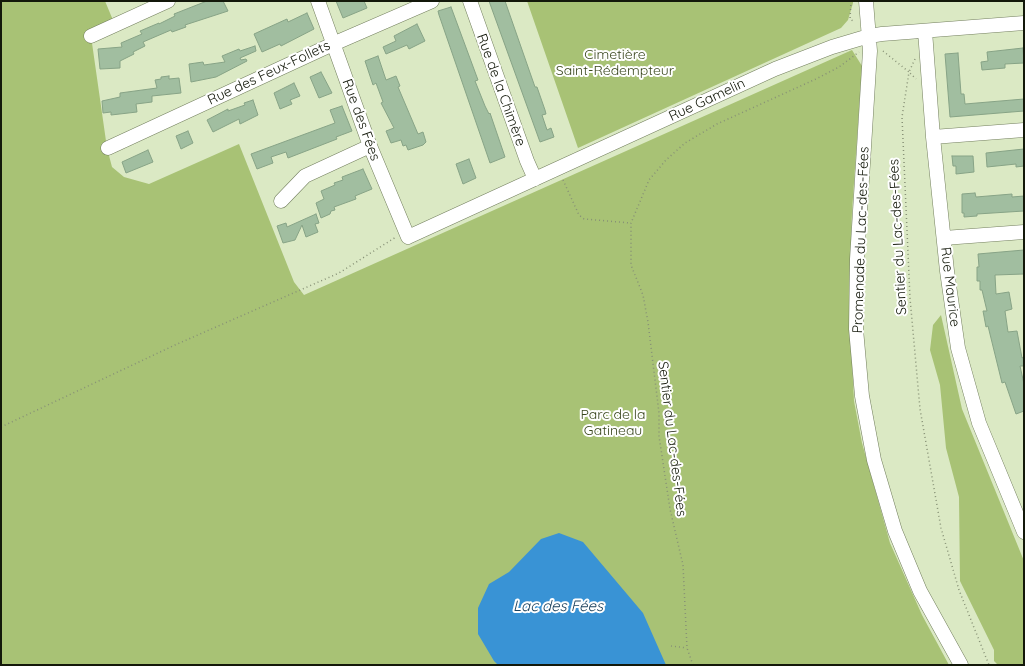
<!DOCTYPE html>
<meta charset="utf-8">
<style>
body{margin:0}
#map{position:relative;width:1025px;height:666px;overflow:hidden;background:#dbe9c4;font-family:Quicksand,sans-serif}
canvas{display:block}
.frame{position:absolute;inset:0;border:2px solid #13180a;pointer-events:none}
</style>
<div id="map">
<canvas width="1025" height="666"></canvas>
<div class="frame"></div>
</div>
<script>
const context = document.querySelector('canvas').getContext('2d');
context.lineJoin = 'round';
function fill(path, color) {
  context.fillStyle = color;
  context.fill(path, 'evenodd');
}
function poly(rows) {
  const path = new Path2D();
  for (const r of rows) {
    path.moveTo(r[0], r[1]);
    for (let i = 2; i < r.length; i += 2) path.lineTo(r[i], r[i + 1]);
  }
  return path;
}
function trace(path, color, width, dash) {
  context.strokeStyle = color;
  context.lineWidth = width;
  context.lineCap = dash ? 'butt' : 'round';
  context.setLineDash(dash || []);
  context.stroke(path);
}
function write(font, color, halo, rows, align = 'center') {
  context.font = font + ' Quicksand,sans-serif';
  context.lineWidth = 4;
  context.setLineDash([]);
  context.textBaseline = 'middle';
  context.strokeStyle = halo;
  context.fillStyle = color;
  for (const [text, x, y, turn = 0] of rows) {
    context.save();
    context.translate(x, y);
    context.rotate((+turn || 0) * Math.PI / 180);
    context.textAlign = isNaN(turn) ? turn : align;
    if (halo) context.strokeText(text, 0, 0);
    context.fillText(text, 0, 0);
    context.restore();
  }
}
fill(poly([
 [1,1,105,1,115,25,91,36,107,148,112,167,124,177,149,184,239,144,294,282,304,295,852,50,862,66,852,212,849,301,854,401,862,443,890,543,922,615,949,665,1,665],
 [527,1,853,1,853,3,848,20,841,28,578,148],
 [941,315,962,409,1024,561,1024,665,998,665,994,661,994,650,960,581,959,497,946,448,940,385,930,350,933,325]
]), '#a8c275');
fill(poly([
 [559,533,583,542,643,613,666,665,498,665,494,661,478,634,478,608,489,584,509,572,541,539]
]), '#3993d5');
const building = poly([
 [207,1,223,1,228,11,185,25,186,27,172,32,171,30,143,42,145,46,133,52,134,54,120,61,120,68,100,69,98,49,122,47,121,43,142,34,140,31,159,23,159,24,175,16,174,14,207,1],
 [336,1,364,1,367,8,343,18,336,1],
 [489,1,505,1,535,87,537,87,545,110,546,114,542,115,547,130,551,128,554,137,540,142,489,1],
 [451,7,478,80,475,81,485,106,489,114,490,113,505,157,490,163,439,15,438,11,451,7],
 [307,13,314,29,281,46,280,44,262,52,254,34,287,19,288,22,307,13],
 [417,24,425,41,409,49,407,45,386,54,383,47,396,41,394,36,417,24],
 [255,46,256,51,240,58,241,60,246,59,247,61,216,77,191,82,189,64,203,62,204,65,225,62,222,56,239,49,240,51,255,46],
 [1023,48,1024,63,1005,64,1005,68,982,70,981,62,988,61,987,52,1023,48],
 [958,53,961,94,964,94,965,104,1024,99,1024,111,950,117,945,54,958,53],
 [378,56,386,80,396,76,400,86,398,87,418,134,423,132,426,142,423,145,408,150,406,145,403,146,401,140,391,143,386,131,394,128,381,103,383,102,376,83,373,85,365,61,378,56],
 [321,72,332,93,319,98,310,77,321,72],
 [169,76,169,79,179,78,181,93,152,96,152,102,136,104,137,112,111,115,111,112,103,113,102,101,120,97,120,93,157,88,155,80,161,79,161,77,169,76],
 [294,83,300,96,290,100,292,104,280,109,274,93,294,83],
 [253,100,258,115,240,124,239,119,213,132,207,120,228,109,228,111,245,105,244,103,253,100],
 [342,106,352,131,336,137,337,139,288,158,286,152,271,157,273,163,257,169,251,154,335,123,330,110,342,106],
 [188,131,193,143,181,149,176,136,188,131],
 [1024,149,1024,166,1016,167,1016,164,987,167,986,153,1024,149],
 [148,150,153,162,126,173,122,162,148,150],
 [952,156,973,156,974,172,956,174,956,166,953,166,952,156],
 [469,159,476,178,463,184,456,164,469,159],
 [363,169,372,189,355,196,356,199,334,207,335,210,331,211,330,214,321,218,316,203,324,199,321,191,335,185,334,183,343,180,342,177,363,169],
 [975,193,976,197,1012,194,1012,197,1024,196,1024,211,977,214,977,216,964,217,964,213,962,213,962,194,975,193],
 [316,214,319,223,315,224,318,232,306,237,302,225,295,240,283,243,277,226,286,223,287,227,316,214],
 [1024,250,1024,274,995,275,996,294,1009,292,1012,309,1005,311,1008,332,1017,331,1022,358,1024,357,1024,366,1020,366,1024,384,1024,411,1016,414,1005,382,1002,383,988,326,986,327,983,311,987,311,982,290,980,290,980,281,977,281,977,267,979,267,978,254,1024,250]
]);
fill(building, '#a1bea0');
trace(building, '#87a386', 1);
const minor = poly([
 [318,1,370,146,408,237,775,69,832,47,869,36,882,34,1024,23],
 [470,1,527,161,535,179],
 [866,1,870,51,857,259,856,329,862,396,874,460,895,531,920,591,961,665],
 [925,31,933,137,947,271,958,348,979,423,1024,532],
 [91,36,168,1],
 [933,137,1024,130],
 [108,148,333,44,432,1],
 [281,201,305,176,370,146],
 [944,238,1024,232]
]);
trace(minor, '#737f5e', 15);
trace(poly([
 [851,1,850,19,853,21],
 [883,51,909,72,902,117,910,298,920,409,941,528,959,590,989,665],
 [915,59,909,72,916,79],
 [563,180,579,215,584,219,631,223],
 [1,427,175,345,339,273,396,237],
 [671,646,687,648],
 [693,665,687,648,683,565,670,509,659,436,659,413,648,322,643,295,631,265,631,223,649,180,666,160,685,143,717,124,816,79,839,67,859,52]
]), '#879176', 1.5, [1, 3]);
trace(minor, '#fff', 14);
write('14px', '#39461d', '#fff', [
 ["Cimetière",615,55],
 ["Saint-Rédempteur",615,71],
 ["Parc de la",613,415],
 ["Gatineau",613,431]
]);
write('14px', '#13180a', '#fff', [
 ["Rue des Feux-Follets",269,73,-25],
 ["Rue de la Chimère",501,90,70],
 ["Rue Gamelin",707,100,-25],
 ["Rue des Fées",361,120,70],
 ["Sentier du Lac-des-Fées",898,237,-93],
 ["Promenade du Lac-des-Fées",861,240,-88],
 ["Rue Maurice",950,287,83],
 ["Sentier du Lac-des-Fées",672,439,83]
]);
write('italic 15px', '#1d425d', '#fff', [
 ["Lac des Fées",558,606]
]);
</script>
